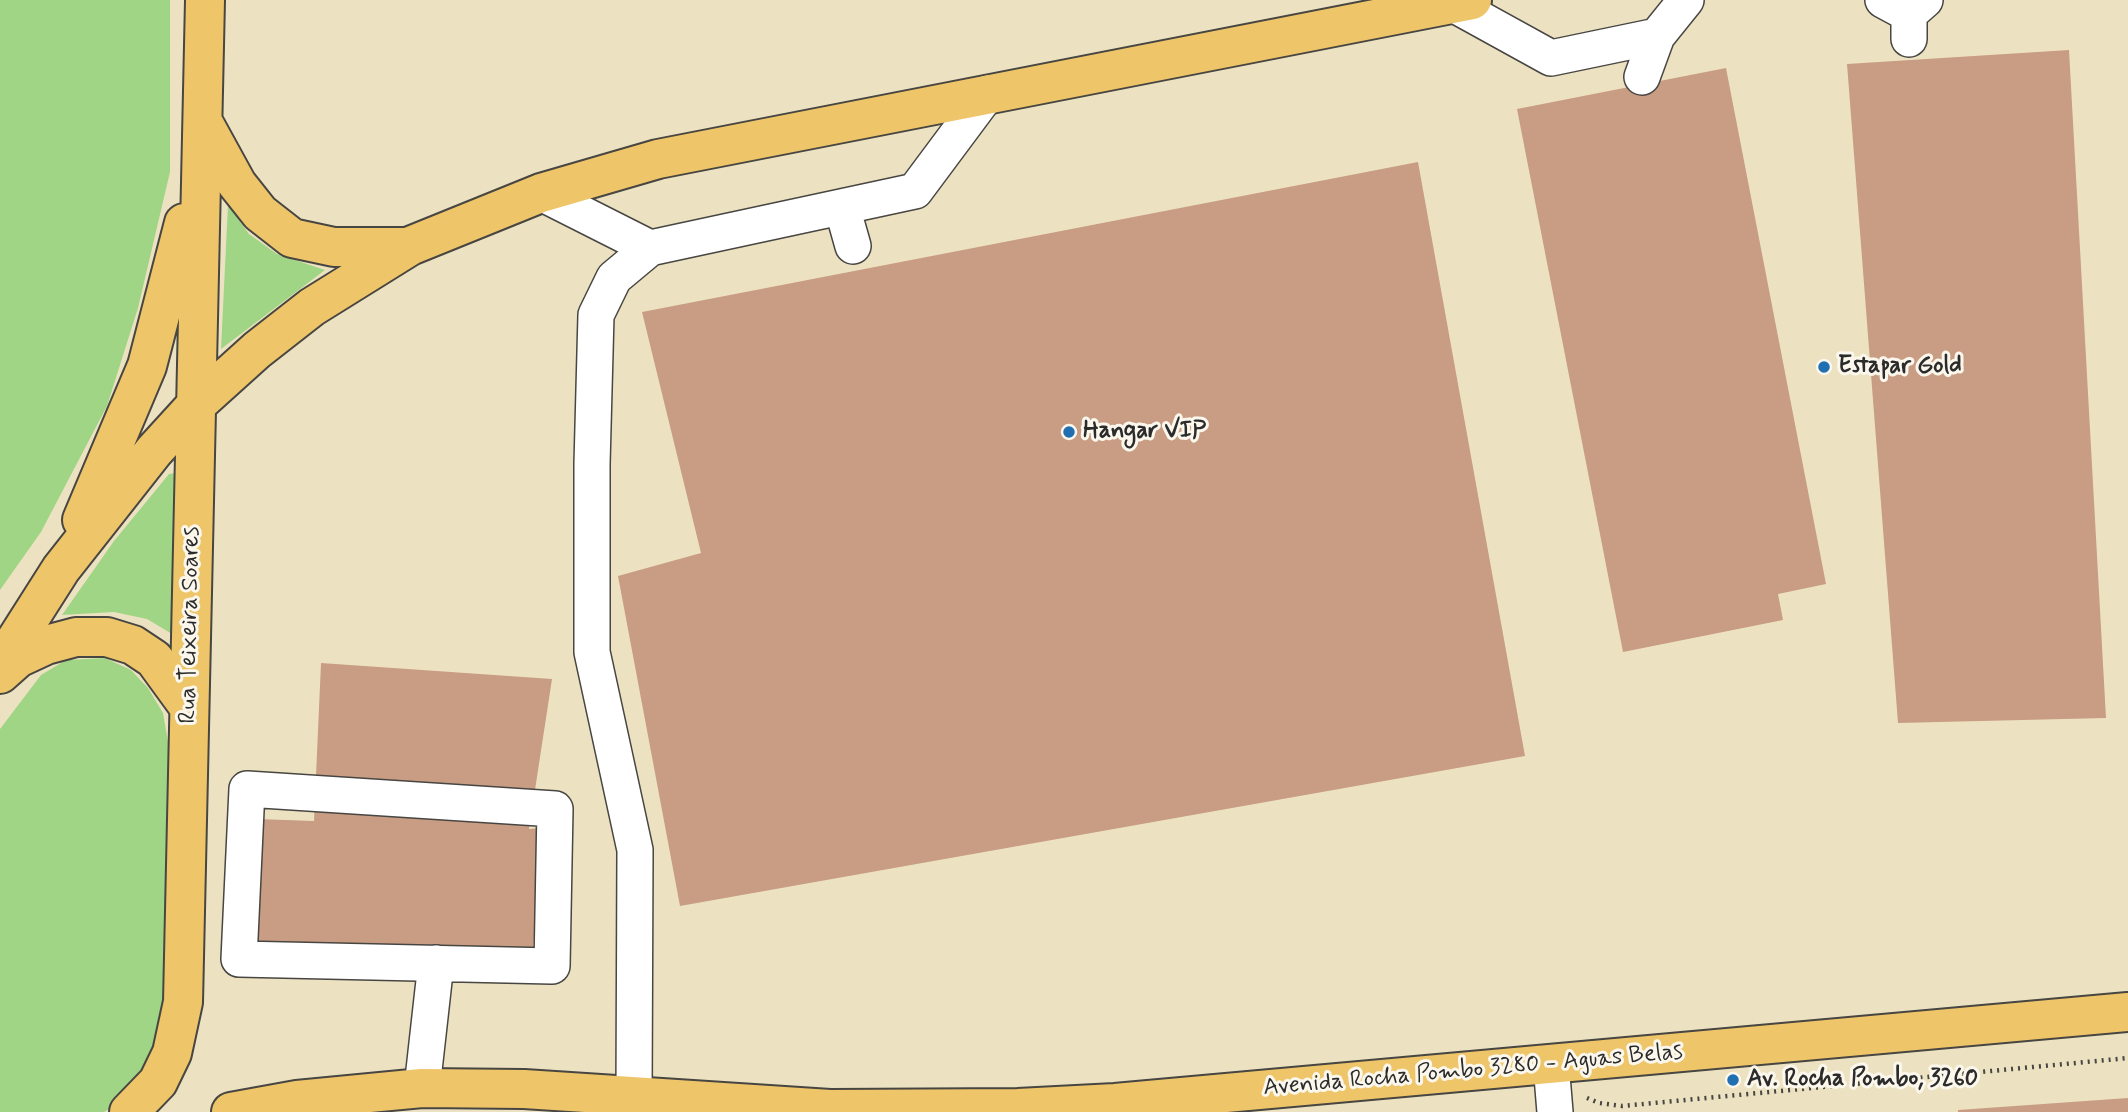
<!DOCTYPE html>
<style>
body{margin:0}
canvas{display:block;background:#ece2c1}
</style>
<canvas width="2128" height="1112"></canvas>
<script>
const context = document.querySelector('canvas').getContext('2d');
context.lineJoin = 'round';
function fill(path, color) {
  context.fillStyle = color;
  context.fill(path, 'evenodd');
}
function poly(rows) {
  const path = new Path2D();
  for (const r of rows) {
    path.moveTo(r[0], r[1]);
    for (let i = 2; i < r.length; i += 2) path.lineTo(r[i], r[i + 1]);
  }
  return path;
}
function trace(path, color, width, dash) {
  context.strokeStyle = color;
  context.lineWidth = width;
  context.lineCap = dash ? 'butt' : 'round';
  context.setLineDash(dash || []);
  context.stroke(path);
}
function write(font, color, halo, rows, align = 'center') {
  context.font = font + ' Mynerve,sans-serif';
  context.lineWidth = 6;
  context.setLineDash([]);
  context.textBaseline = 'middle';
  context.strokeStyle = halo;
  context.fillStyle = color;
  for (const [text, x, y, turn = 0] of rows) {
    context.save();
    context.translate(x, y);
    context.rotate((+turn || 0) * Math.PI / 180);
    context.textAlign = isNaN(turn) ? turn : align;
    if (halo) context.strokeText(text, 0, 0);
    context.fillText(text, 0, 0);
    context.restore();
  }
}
fill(poly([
 [0,0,170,0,170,172,138,308,107,406,41,532,0,590],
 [228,205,249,234,277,254,325,270,221,349],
 [182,472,177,637,147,619,114,612,62,615,114,541,169,474],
 [105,658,131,670,148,688,163,713,168,742,173,1003,131,1097,104,1112,0,1112,0,729,41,675,66,660]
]), '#a0d586');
fill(poly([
 [2069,50,2106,718,1898,723,1847,64],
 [1726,68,1826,584,1778,594,1783,620,1623,652,1517,109],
 [1418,162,1525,756,680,906,618,576,701,553,642,312],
 [321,663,552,679,529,829,541,828,533,950,252,948,257,819,314,821],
 [2128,1098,2128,1112,1958,1112,1958,1110]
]), '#c99d84');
const minor = poly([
 [1883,0,1909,14],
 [1453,4,1551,58,1657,36,1686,0],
 [1909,39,1909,14,1925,0],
 [1642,77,1657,36],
 [541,193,650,248,915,191,988,93],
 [842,207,853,246],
 [247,789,555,809,552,966,239,959,247,789],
 [1551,1064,1555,1112],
 [422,1088,436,963],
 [634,1097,635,850,592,652,592,464,596,315,614,278,650,248]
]);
const major = poly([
 [203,122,237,184,260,213,292,238,334,247,404,247],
 [82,520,147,366,184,223],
 [0,665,61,569,154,451,196,405,257,350,312,307,410,246,541,193,658,159,1472,0],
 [0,674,18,658,46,645,76,637,107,637,133,645,154,659,189,707],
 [129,1112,158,1082,172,1053,183,1002,205,0],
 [231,1112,297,1100,422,1088,524,1089,830,1109,1018,1108,1115,1103,2128,1012]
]);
trace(minor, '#484642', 38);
trace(major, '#484642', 42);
trace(poly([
 [1587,1098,1599,1103,1622,1106,2128,1058]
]), '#484642', 4.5, [2, 5]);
trace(minor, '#fff', 35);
trace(major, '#eec569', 38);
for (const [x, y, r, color] of [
 [1824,367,7,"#1f6fb2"],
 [1069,432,7,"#1f6fb2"],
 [1733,1080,7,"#1f6fb2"]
]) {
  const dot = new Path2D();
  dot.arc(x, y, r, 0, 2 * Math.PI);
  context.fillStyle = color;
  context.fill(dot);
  trace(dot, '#fbf7ec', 2.5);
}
write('bold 24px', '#2b2b2b', '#fbf7ec', [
 ["Estapar Gold",1838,367],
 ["Hangar VIP",1083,432],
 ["Av. Rocha Pombo, 3260",1747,1080]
], 'left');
write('24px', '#2b2b2b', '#fbf7ec', [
 ["Rua Teixeira Soares",191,625,-89],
 ["Avenida Rocha Pombo 3280 - Aguas Belas",1473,1071,-5]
]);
</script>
